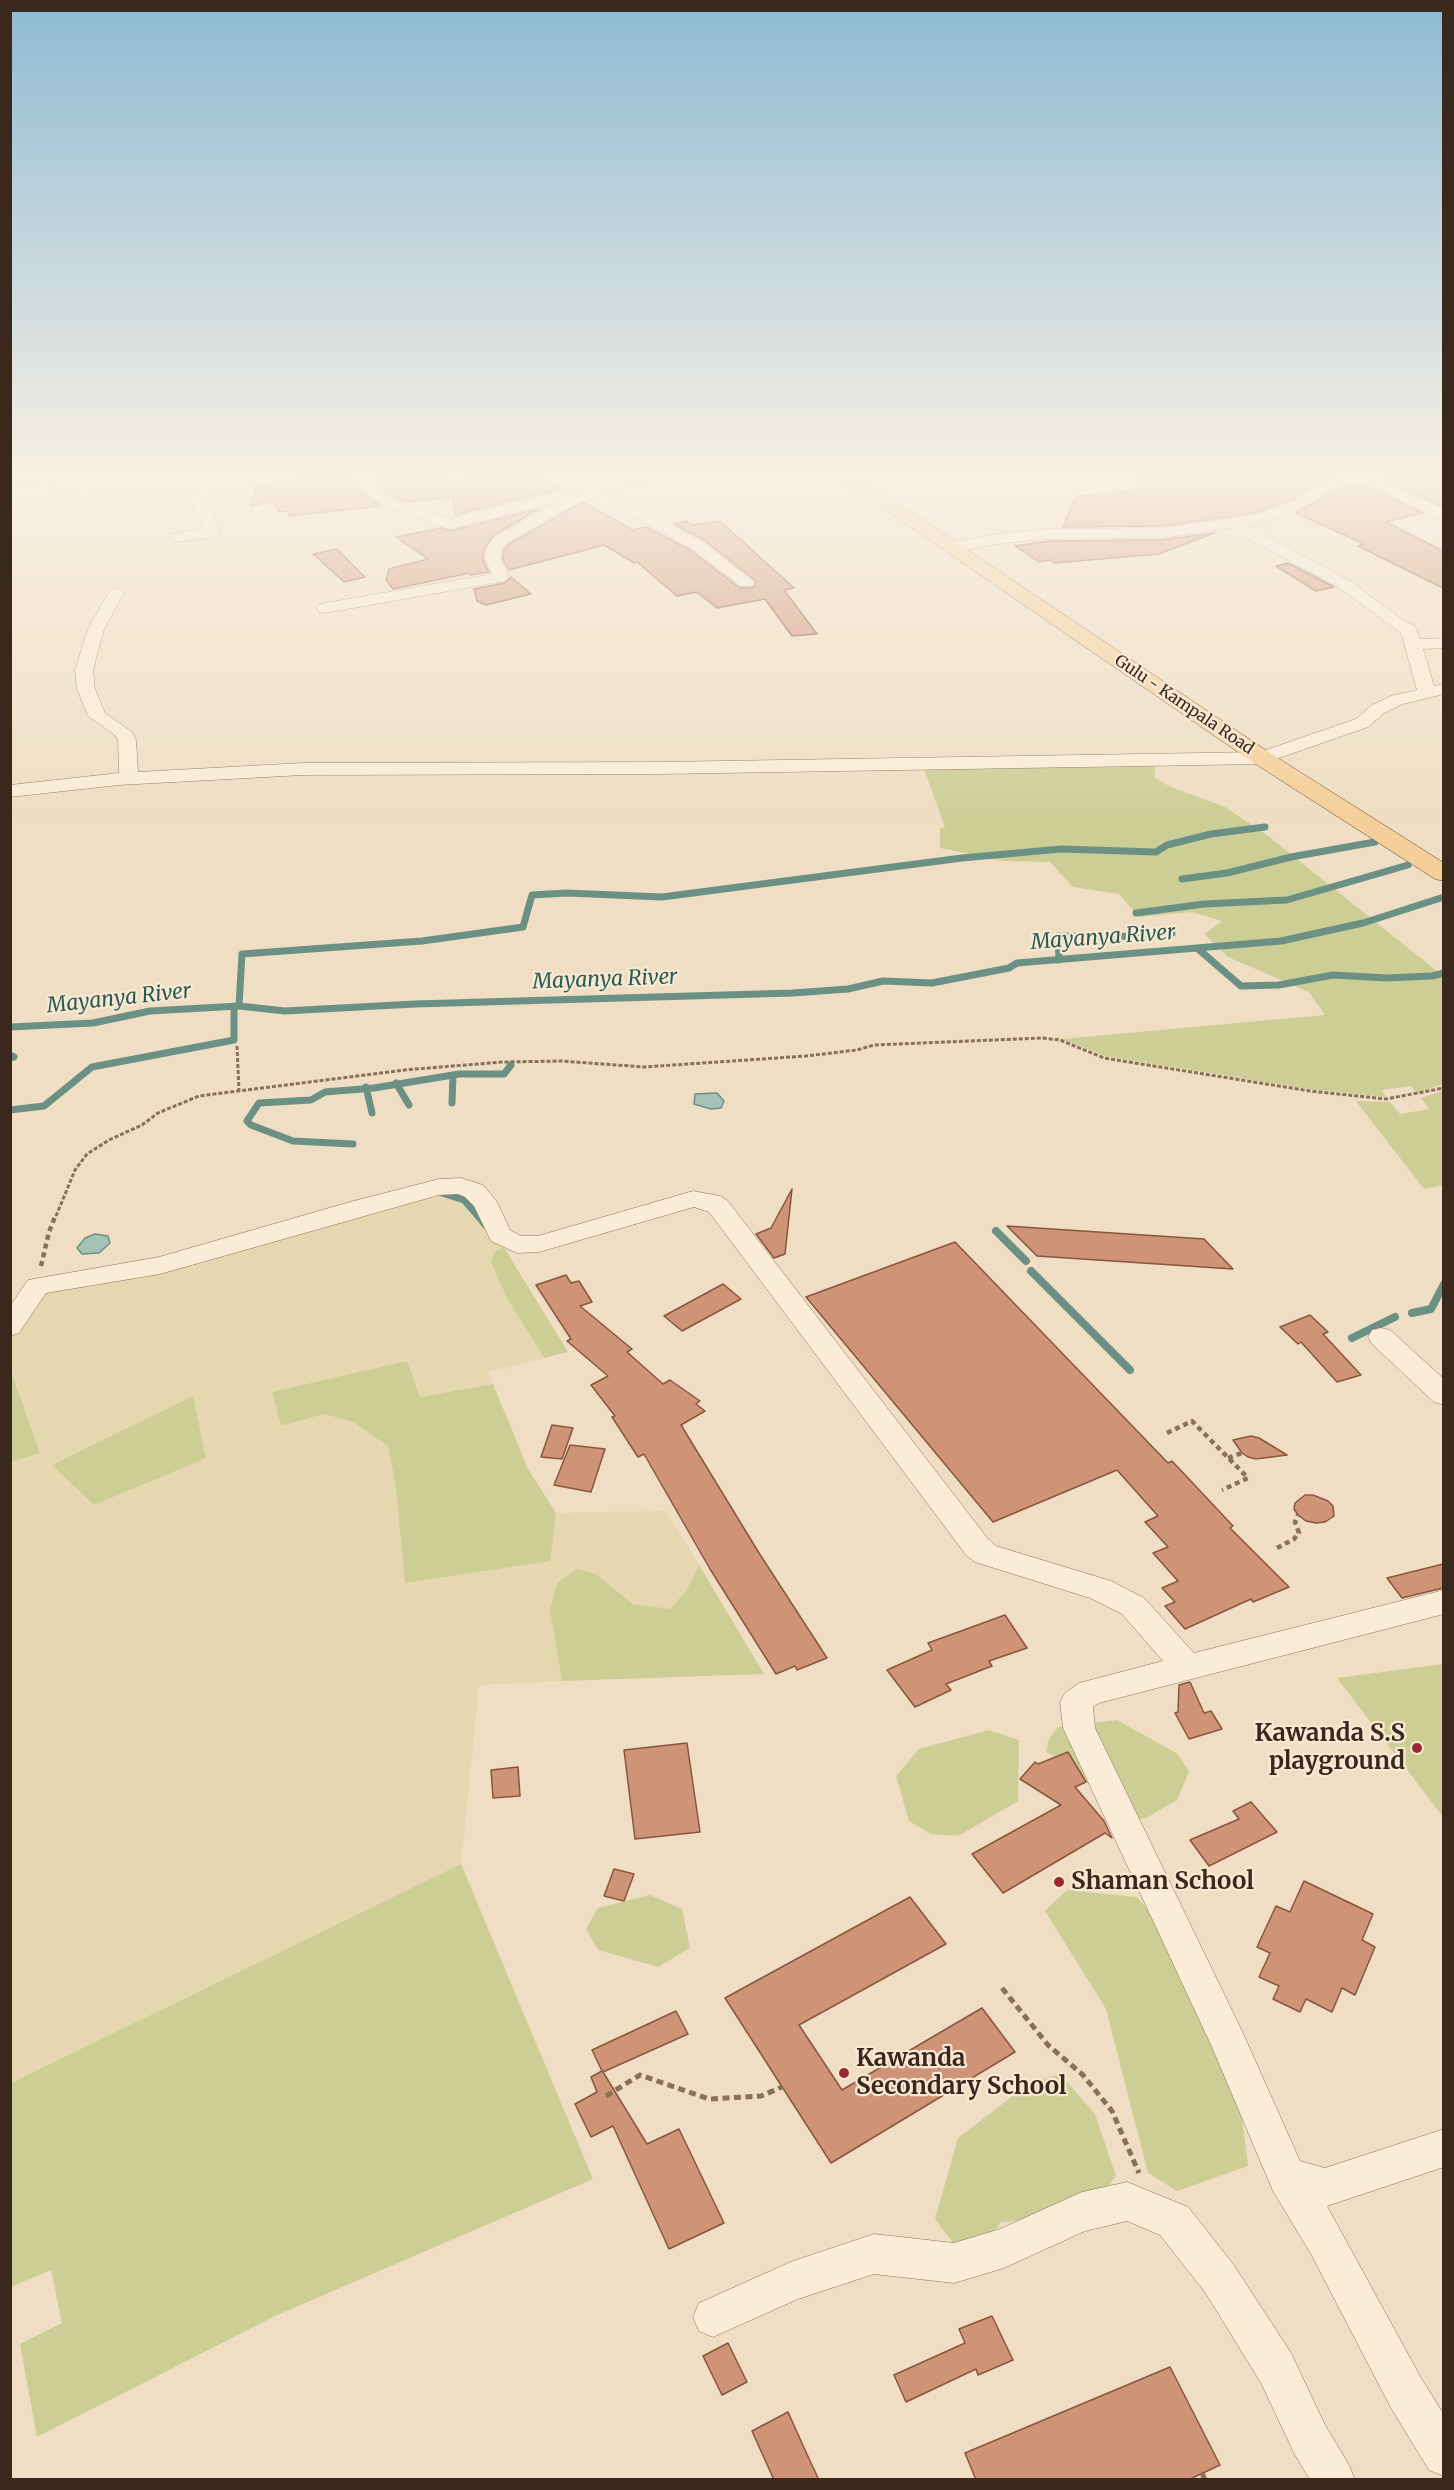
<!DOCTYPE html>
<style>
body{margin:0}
#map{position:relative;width:1454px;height:2490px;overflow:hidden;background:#efdec3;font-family:Merriweather,serif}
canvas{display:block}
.frame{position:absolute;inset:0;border:12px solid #3a281d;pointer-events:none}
</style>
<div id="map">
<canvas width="1454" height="2490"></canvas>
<div class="frame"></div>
</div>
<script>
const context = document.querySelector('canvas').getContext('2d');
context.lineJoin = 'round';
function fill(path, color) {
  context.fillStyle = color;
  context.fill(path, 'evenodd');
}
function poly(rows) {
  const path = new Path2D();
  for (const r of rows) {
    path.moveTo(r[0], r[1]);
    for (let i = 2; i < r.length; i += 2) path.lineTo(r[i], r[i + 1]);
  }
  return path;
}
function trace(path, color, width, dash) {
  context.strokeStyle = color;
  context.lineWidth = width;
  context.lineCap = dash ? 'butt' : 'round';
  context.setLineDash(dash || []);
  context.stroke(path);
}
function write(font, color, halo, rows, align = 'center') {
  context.font = font + ' Merriweather,serif';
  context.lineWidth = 4.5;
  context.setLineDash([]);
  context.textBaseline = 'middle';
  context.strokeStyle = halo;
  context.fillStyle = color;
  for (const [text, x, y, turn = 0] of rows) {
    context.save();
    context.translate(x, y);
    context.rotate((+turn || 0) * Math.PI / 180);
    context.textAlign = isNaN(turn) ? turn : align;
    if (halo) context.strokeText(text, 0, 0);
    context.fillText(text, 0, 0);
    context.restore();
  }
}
fill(poly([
 [438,1193,451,1194,464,1200,504,1247,494,1252,507,1298,544,1358,489,1372,493,1384,419,1397,272,1391,281,1425,324,1414,353,1422,388,1446,396,1488,550,1561,556,1513,666,1511,699,1565,686,1591,670,1610,633,1604,596,1574,551,1610,562,1681,479,1685,461,1864,11,2083,10,1462,40,1452,11,1367,11,1332,41,1294]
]), '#e5d8b0');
fill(poly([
 [1155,762,1155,778,1171,787,1225,807,1267,835,1443,976,1443,1084,1417,1093,1411,1086,1382,1090,1386,1097,1309,1089,1105,1056,1062,1039,1325,1015,1309,992,1228,957,1204,934,1222,921,1192,912,1139,917,1119,894,1073,887,1050,862,1003,861,940,848,940,828,945,827,923,767],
 [1443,1091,1443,1185,1424,1189,1356,1101,1390,1102,1400,1114,1429,1109,1421,1098],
 [504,1247,514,1264,568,1352,544,1358,507,1298,491,1262,494,1252],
 [407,1361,420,1397,493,1384,528,1469,556,1513,550,1561,405,1583,396,1488,388,1446,353,1422,324,1414,281,1426,272,1392],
 [10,1367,40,1453,11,1462,10,1462],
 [193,1396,206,1458,94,1505,52,1465],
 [699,1565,764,1674,562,1681,550,1610,557,1583,577,1569,596,1574,633,1604,670,1609,686,1591],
 [1443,1664,1444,1664,1443,1817,1337,1678],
 [1117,1720,1178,1754,1189,1772,1177,1800,1146,1818,1136,1819,1111,1805,1069,1766,1046,1752,1049,1739,1058,1727],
 [989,1730,1019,1740,1018,1801,958,1836,931,1834,909,1821,896,1776,919,1749],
 [461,1864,593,2179,275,2316,37,2437,20,2344,62,2323,51,2270,11,2287,11,2083],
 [1067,1890,1137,1897,1227,2001,1248,2166,1177,2191,1148,2173,1106,2009,1045,1911],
 [650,1895,682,1909,690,1948,658,1967,598,1950,586,1929,598,1908],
 [1060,2074,1095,2114,1116,2176,1075,2233,1026,2220,1001,2222,988,2241,953,2243,935,2219,958,2138,1027,2085]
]), '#cdce96');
const water = poly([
 [717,1093,724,1101,721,1108,711,1109,694,1104,695,1094,717,1093],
 [95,1234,108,1236,110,1243,99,1253,82,1254,77,1248,85,1238,95,1234]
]);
fill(water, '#a5c2b7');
trace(water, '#6b9184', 1.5);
trace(poly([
 [1182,879,1227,873,1291,857,1375,842],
 [1136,913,1204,904,1287,900,1408,865],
 [1197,948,1241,986,1279,985,1333,975,1386,978,1432,976,1444,973],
 [1059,960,1058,936,1115,937,1172,933],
 [239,1006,242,954,422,941,523,927,532,895,567,893,662,897,962,858,1061,849,1156,852,1167,845,1211,834,1265,827],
 [10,1027,93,1023,150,1011,239,1006,285,1011,415,1004,793,993,848,989,883,981,932,983,1009,968,1017,963,1281,941,1363,923,1444,897],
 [10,1055,14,1057,10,1058],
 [396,1083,409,1105],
 [366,1087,372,1113],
 [452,1103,453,1075],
 [10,1110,44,1106,92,1067,234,1040,234,1006],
 [353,1144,293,1141,251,1125,247,1121,259,1103,311,1100,325,1092,374,1088,459,1074,504,1074,511,1065],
 [442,1193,464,1200,478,1216]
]), '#6b9184', 7);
trace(poly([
 [477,1214,486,1225],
 [996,1231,1026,1261],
 [1031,1271,1130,1370],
 [1412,1313,1431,1309,1444,1284],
 [1352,1338,1395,1317]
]), '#6b9184', 8);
const building = poly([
 [316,471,347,471,364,493,381,506,289,516,287,511,279,512,273,501,251,506,256,488,307,477,316,471],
 [366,471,441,471,453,481,504,471,529,471,562,490,537,494,455,515,453,497,409,502,396,498,378,484,366,471],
 [1117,471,1443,471,1443,507,1378,475,1350,471,1318,483,1291,500,1254,513,1162,526,1063,527,1076,496,1155,489,1117,471],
 [1352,484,1367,486,1423,513,1386,522,1443,551,1443,588,1358,546,1364,544,1296,513,1330,493,1352,484],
 [583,502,633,530,646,527,690,550,740,588,753,588,756,581,704,540,674,524,686,521,692,525,720,521,794,588,784,590,817,634,792,636,765,599,717,608,697,592,677,596,637,562,634,563,604,545,509,570,503,559,504,550,509,544,583,502],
 [539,509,494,535,484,549,483,560,489,572,470,575,470,573,393,589,386,580,389,569,428,559,396,537,441,528,450,531,539,509],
 [1214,533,1159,554,1054,563,1050,560,1039,562,1015,546,1049,541,1162,540,1214,533],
 [337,549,365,577,344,582,313,554,337,549],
 [1288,563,1334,587,1316,591,1276,566,1288,563],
 [511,577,531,594,486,605,477,601,474,589,505,583,511,577],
 [792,1189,785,1254,774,1258,756,1234,771,1228,792,1189],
 [1007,1226,1204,1239,1233,1269,1037,1256,1007,1226],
 [955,1242,1168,1463,1172,1461,1233,1526,1230,1528,1289,1587,1253,1602,1251,1599,1185,1629,1165,1606,1175,1602,1162,1588,1178,1581,1153,1553,1168,1547,1145,1522,1158,1516,1117,1470,993,1522,806,1297,955,1242],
 [566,1275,571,1283,579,1281,592,1302,580,1306,632,1349,627,1352,663,1384,670,1380,700,1401,696,1404,705,1411,681,1425,759,1553,827,1658,797,1670,795,1666,776,1674,710,1569,644,1454,638,1457,612,1417,615,1416,591,1385,608,1376,567,1341,571,1339,536,1285,566,1275],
 [723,1284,741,1299,682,1331,664,1316,723,1284],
 [1310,1315,1328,1332,1323,1334,1361,1375,1337,1382,1301,1342,1298,1344,1280,1327,1310,1315],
 [552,1425,573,1428,562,1459,541,1457,552,1425],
 [1251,1436,1259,1438,1287,1455,1256,1459,1248,1457,1242,1453,1233,1440,1251,1436],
 [570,1445,605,1449,591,1492,554,1485,570,1445],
 [1305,1495,1313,1495,1328,1501,1333,1506,1334,1516,1325,1522,1316,1523,1306,1521,1298,1515,1294,1509,1295,1503,1305,1495],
 [1443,1564,1443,1588,1402,1598,1387,1578,1443,1564],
 [1005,1615,1027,1648,989,1661,992,1666,946,1684,951,1690,915,1707,887,1670,932,1650,928,1643,1005,1615],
 [1190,1682,1204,1713,1211,1711,1222,1729,1189,1739,1175,1713,1178,1712,1179,1685,1190,1682],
 [687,1743,700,1832,635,1839,624,1750,687,1743],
 [1068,1752,1086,1782,1075,1787,1104,1821,1112,1838,1105,1833,1003,1893,972,1854,1061,1805,1020,1779,1035,1762,1038,1764,1068,1752],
 [518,1767,520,1796,493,1798,491,1770,518,1767],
 [1251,1802,1277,1832,1209,1866,1190,1840,1239,1819,1233,1811,1251,1802],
 [614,1869,634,1874,624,1901,604,1896,614,1869],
 [1304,1881,1373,1914,1362,1940,1375,1947,1355,1995,1342,1988,1332,2012,1306,1999,1300,2012,1273,1999,1279,1986,1259,1977,1270,1953,1257,1947,1276,1906,1290,1912,1304,1881],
 [910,1897,946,1944,799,2025,842,2090,982,2008,1015,2052,831,2163,725,1998,910,1897],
 [676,2011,688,2034,603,2072,647,2144,679,2129,724,2223,669,2249,613,2126,591,2137,575,2104,597,2092,591,2077,602,2071,592,2050,676,2011],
 [992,2316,1013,2360,978,2375,976,2369,906,2402,894,2375,965,2343,959,2329,992,2316],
 [728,2343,747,2382,722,2395,703,2356,728,2343],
 [1170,2367,1220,2465,1188,2480,976,2480,965,2453,1170,2367],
 [788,2412,805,2450,819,2480,774,2480,752,2431,788,2412]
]);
fill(building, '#cf9477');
trace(building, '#8a553e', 1.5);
const minor = poly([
 [287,471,314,471,307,475,204,497,221,532,213,537,176,542,168,537,170,534,204,529,190,499,105,501,67,493,50,485,10,484,10,476,52,477,76,486,105,491,185,491,287,471],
 [349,471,363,471,376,486,395,500,450,519,537,496,564,492,570,494,580,489,628,476,657,471,687,471,685,474,630,484,600,493,636,507,703,542,755,583,753,586,741,586,691,548,626,513,586,498,508,542,502,549,501,559,509,576,505,581,325,613,319,612,317,608,319,604,325,603,492,574,485,559,486,549,496,536,555,503,449,529,385,506,366,492,349,471],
 [1350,473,1377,477,1444,510,1444,520,1368,484,1352,482,1329,491,1302,508,1263,522,1247,525,1350,581,1403,620,1415,626,1420,639,1444,638,1444,648,1423,649,1434,686,1444,684,1444,694,1403,704,1384,713,1368,727,1262,764,662,774,303,775,119,785,10,797,10,785,119,773,118,740,115,735,88,716,77,689,75,670,88,629,110,590,116,588,124,593,104,629,93,670,95,689,105,713,132,732,136,740,138,772,303,763,662,762,1260,752,1356,719,1372,705,1391,696,1417,690,1401,633,1338,587,1229,528,1162,538,1049,539,1003,543,952,552,944,547,952,542,1003,533,1049,529,1162,528,1255,515,1292,502,1319,485,1350,473],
 [461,1178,483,1185,497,1202,510,1230,521,1236,538,1236,693,1191,720,1196,727,1200,988,1539,996,1546,1111,1581,1144,1598,1194,1653,1444,1590,1444,1614,1099,1703,1093,1707,1095,1728,1242,2031,1300,2161,1325,2168,1444,2129,1444,2167,1327,2206,1421,2378,1444,2415,1444,2476,1429,2470,1391,2408,1311,2254,1273,2191,1212,2047,1063,1728,1060,1702,1065,1693,1079,1683,1163,1661,1122,1614,1090,1598,975,1562,966,1555,709,1212,694,1207,539,1252,517,1253,491,1241,474,1206,465,1197,458,1194,439,1195,160,1274,46,1293,19,1333,10,1336,10,1306,28,1280,159,1257,350,1202,439,1179,461,1178],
 [1381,1328,1390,1330,1444,1379,1444,1405,1434,1402,1372,1344,1368,1337,1372,1330,1381,1328],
 [1127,2182,1188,2207,1233,2264,1291,2353,1325,2425,1349,2465,1355,2480,1310,2480,1295,2455,1261,2383,1205,2292,1160,2235,1127,2221,1085,2231,1004,2268,954,2283,874,2274,798,2299,713,2337,699,2331,693,2317,699,2303,793,2261,874,2234,954,2243,1000,2229,1082,2192,1127,2182]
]);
const major = poly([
 [829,471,850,471,1270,753,1444,863,1444,881,1435,879,1254,763,829,471]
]);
trace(minor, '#8a6f59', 1);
trace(major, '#583d2d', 1);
trace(poly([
 [237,1046,239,1091],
 [56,1216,75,1170,87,1154,109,1140,142,1125,158,1113,199,1096,404,1070,502,1062,561,1061,644,1067,806,1056,857,1050,874,1045,1042,1038,1060,1040,1104,1058,1310,1091,1386,1099,1444,1088]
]), '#8a6f59', 3, [4, 2]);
trace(poly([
 [41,1266,49,1232,56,1214],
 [1167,1433,1192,1421,1248,1478,1222,1490],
 [1228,1458,1242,1453],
 [1277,1548,1294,1539,1299,1533,1295,1522,1298,1515]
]), '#8a6f59', 4.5, [5, 4]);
trace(poly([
 [1002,1988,1048,2045,1083,2075,1112,2111,1139,2173],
 [606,2096,640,2075,709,2099,761,2096,782,2087],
 [1202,2473,1205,2480]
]), '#8a6f59', 5, [7, 4.5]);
fill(minor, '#faecd6');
fill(major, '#f4cf99');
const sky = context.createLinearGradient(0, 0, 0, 819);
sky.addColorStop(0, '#8dbad4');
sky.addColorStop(0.58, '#f8f0e4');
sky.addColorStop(1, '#f8f0e400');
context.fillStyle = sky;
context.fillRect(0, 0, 1454, 819);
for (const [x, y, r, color] of [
 [1417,1748,6,"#9b2732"],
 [1059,1882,6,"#9b2732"],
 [844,2073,6,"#9b2732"]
]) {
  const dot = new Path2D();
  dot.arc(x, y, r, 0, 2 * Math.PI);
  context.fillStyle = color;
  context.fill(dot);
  trace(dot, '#f7e9d2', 2);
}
write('16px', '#3a281d', '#f7e9d2', [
 ["Gulu - Kampala Road",1184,705,34]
]);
write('italic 21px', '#2c5a53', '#f7e9d2', [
 ["Mayanya River",1103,938,-4],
 ["Mayanya River",605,980,-2],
 ["Mayanya River",119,999,-6]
]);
write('bold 24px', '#3a281d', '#f7e9d2', [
 ["Kawanda S.S",1405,1734,"right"],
 ["playground",1405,1762,"right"],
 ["Shaman School",1071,1882],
 ["Kawanda",856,2059],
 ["Secondary School",856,2087]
], 'left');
</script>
